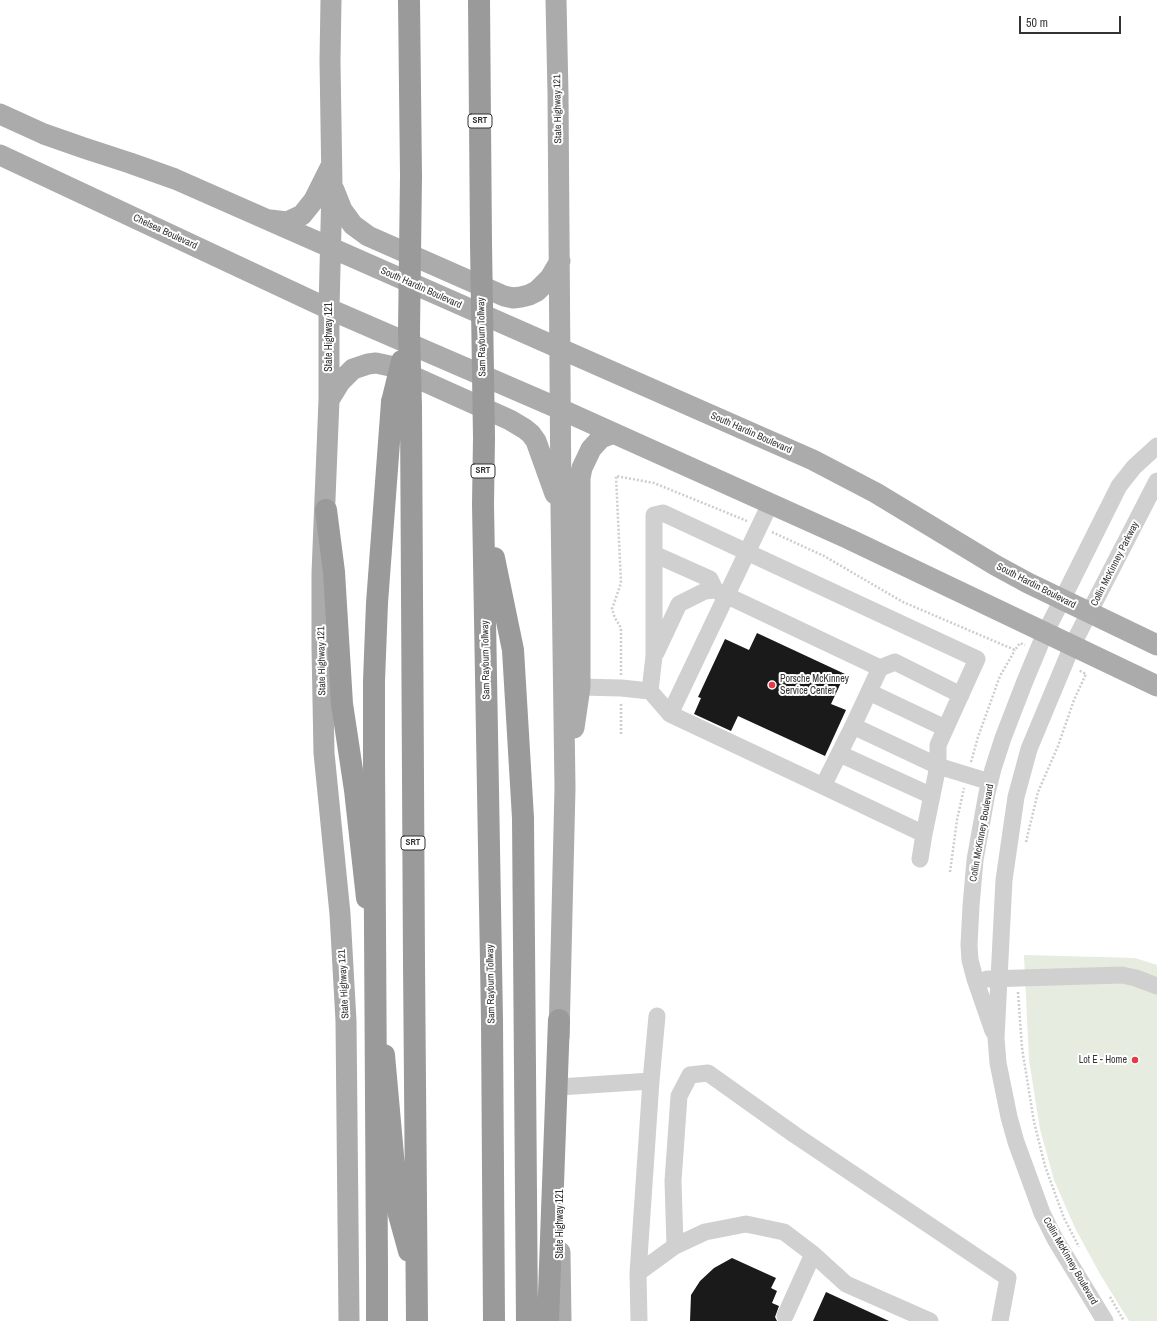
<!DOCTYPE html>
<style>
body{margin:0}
#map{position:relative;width:1157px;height:1321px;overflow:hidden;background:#fff;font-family:"Archivo Narrow",sans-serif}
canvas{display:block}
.scale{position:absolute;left:1019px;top:16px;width:102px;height:18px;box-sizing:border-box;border:2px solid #333;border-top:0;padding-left:5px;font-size:12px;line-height:14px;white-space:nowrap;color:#333;-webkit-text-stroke:3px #fff;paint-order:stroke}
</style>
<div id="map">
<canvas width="1157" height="1321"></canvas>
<div class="scale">50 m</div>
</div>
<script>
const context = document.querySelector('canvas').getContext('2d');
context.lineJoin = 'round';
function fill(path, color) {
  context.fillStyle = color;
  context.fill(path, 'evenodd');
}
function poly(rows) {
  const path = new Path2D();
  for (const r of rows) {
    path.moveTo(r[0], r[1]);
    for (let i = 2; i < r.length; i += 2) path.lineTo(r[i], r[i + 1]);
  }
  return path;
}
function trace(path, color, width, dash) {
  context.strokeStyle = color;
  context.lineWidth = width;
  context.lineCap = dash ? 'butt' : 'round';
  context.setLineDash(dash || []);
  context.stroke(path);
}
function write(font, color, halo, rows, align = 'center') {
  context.font = font + ' "Archivo Narrow",sans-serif';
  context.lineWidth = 4;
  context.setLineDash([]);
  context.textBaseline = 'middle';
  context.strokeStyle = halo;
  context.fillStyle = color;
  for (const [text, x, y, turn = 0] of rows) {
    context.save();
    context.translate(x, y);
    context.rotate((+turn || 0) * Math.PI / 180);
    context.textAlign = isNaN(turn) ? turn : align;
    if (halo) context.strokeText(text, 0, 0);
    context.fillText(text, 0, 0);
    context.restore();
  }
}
fill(poly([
 [1024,955,1135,958,1157,965,1157,1321,1129,1321,1100,1274,1075,1228,1054,1180,1040,1129,1029,1060]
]), '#e6ecdf');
fill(poly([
 [757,633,845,674,831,704,846,710,825,756,738,716,731,731,694,714,701,698,698,697,725,639,749,650],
 [732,1258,776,1278,771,1288,777,1291,772,1303,779,1306,775,1317,777,1321,690,1321,691,1295,700,1281,714,1268],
 [826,1292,889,1321,813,1321]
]), '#1a1a1a');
trace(poly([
 [772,532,824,556,903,602,1015,650,1020,643,1025,645],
 [621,675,621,628,615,618,612,609,621,583,616,476,654,483,747,521],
 [621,734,621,702],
 [971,762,978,737,1000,676,1015,650],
 [1026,842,1038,792,1058,746,1074,700,1086,674,1078,670],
 [950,872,957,820,964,788],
 [1018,992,1022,1048,1034,1122,1045,1166,1064,1218,1079,1247],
 [1110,1297,1124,1321]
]), '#cdcdcd', 2.5, [2, 2]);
trace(poly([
 [654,554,710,579,715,590,880,668,853,726,938,766,990,782],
 [656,653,679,604,705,591,715,590],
 [880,668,895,662,961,695],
 [580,687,621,688,650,691,670,714,770,504],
 [650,691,654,656,654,515,663,513,977,659,938,745,938,766,924,834,823,786,853,726],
 [869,692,945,728],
 [670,714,823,786],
 [840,754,932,796],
 [920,859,924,834],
 [987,979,1122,975,1136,978,1157,986],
 [993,1031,975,979,970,960,969,945,971,906,975,860,987,793,993,769,1003,738,1025,681,1045,633,1062,600,1119,486,1134,467,1157,446],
 [559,1087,651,1081,657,1016],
 [675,1246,673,1181,679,1096,690,1075,708,1073,795,1135,1008,1278,1000,1321],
 [638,1273,675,1246,705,1232,746,1224,784,1232,813,1254,846,1284,930,1321],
 [785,1316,813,1254],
 [639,1321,638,1273,651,1081],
 [1105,1321,1055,1239,1042,1213,1016,1142,1009,1117,998,1063,996,1038,1004,880,1016,797,1029,749,1072,646,1157,481]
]), '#d0d0d0', 17);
trace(poly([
 [331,0,330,61,332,186,329,309,329,400,322,573,322,648,324,753,340,914,346,1021,349,1321],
 [556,0,558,94,561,508,565,788,559,1037],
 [0,114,44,134,84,148,130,163,175,179,813,460,876,493,995,565,1028,583,1157,645],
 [0,155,329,309,560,409,849,539,1157,686],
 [334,190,342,210,353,225,368,236,504,296,513,298,521,297,529,295,537,291,550,278,560,261],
 [270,220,287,222,302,215,314,200,330,168],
 [329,400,340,382,353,369,368,364,376,363,390,366,510,420,525,429,531,434,536,441,555,494],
 [574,728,580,687,580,478,582,468,591,449,601,438,614,433],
 [560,1252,561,1321]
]), '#ababab', 21);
trace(poly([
 [409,0,411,176],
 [479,0,481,243],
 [411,407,414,963,417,1321],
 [484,438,483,504,492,1020,494,1321],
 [326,510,334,572,342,704,355,790,367,898],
 [494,558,513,650,523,818,527,1321],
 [374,759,374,681,377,603,392,402],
 [384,1055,398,1211,409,1251],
 [377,1267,377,1321],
 [548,1321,559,1020]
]), '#9a9a9a', 22);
trace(poly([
 [411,176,409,332,411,407],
 [481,243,484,438],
 [392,402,402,361],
 [374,759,377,1267]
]), '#9a9a9a', 22);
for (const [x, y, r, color] of [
 [772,685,4,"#e63946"],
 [1135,1060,4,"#e63946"]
]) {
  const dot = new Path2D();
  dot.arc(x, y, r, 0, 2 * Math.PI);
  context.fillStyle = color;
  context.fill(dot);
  trace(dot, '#fff', 1.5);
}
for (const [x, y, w] of [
 [480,121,24],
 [483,471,24],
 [413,843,24]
]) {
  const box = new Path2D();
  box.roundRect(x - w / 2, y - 7, w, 14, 3);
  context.fillStyle = '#fff';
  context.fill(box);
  trace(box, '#333', 1);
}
write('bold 9px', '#333', null, [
 ["SRT",480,121],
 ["SRT",483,471],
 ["SRT",413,843]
]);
write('10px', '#333', '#fff', [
 ["State Highway 121",558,109,-91],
 ["Chelsea Boulevard",165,232,25],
 ["South Hardin Boulevard",421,288,24],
 ["State Highway 121",329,337,-90],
 ["Sam Rayburn Tollway",482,337,-91],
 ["South Hardin Boulevard",751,433,24],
 ["Collin McKinney Parkway",1115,564,-63],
 ["South Hardin Boulevard",1036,586,27],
 ["Sam Rayburn Tollway",486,660,-91],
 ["State Highway 121",322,661,-91],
 ["Collin McKinney Boulevard",982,833,-80],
 ["State Highway 121",344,984,-93],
 ["Sam Rayburn Tollway",491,984,-91],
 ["State Highway 121",560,1224,-90],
 ["Collin McKinney Boulevard",1070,1261,60]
]);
write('10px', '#333', '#fff', [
 ["Porsche McKinney",780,679],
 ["Service Center",780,691],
 ["Lot E - Home",1127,1060,"right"]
], 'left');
</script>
